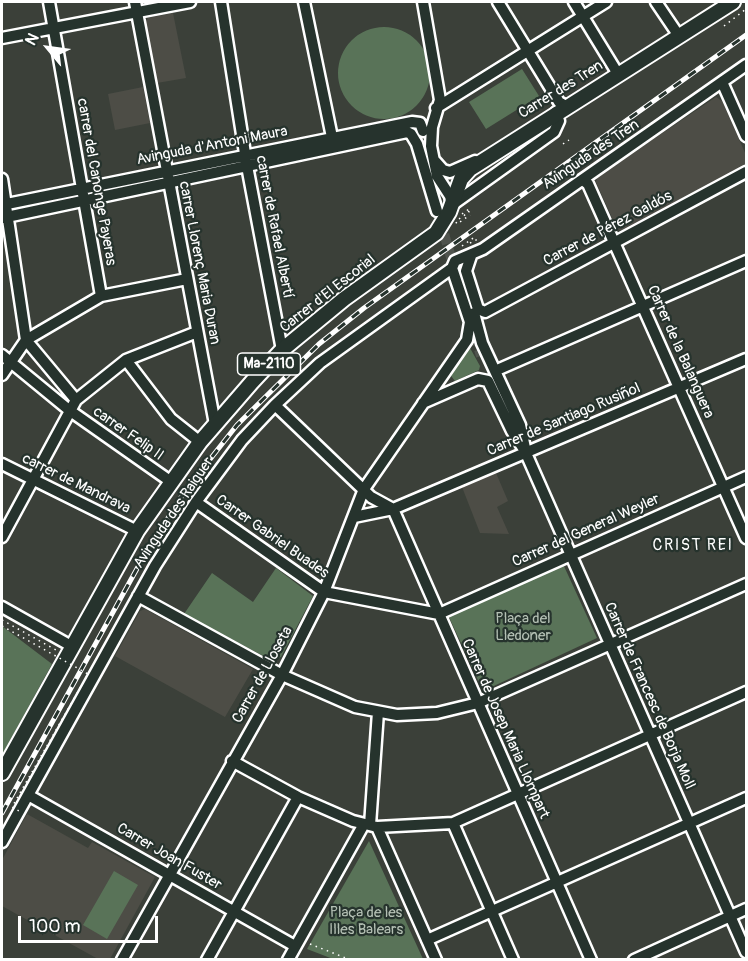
<!DOCTYPE html>
<meta charset="utf-8">
<style>
body{margin:0}
#map{position:relative;width:748px;height:961px;overflow:hidden;background:#3b4039;font-family:Pangolin,sans-serif}
canvas{display:block}
.frame{position:absolute;inset:0;border:3px solid #fff;pointer-events:none}
.north{position:absolute;left:18px;top:18px;width:60px;height:60px;-webkit-text-stroke:4px #26332d;paint-order:stroke;rotate:299deg;font-size:16px;font-weight:700;line-height:24px;text-align:center;color:#fff}
.north::after{content:'';display:block;margin:auto;width:21px;height:27px;background:#fff;clip-path:polygon(50% 0,100% 100%,50% 72%,0 100%)}
.scale{position:absolute;left:18px;top:916px;width:140px;height:27px;box-sizing:border-box;border:3px solid #fff;border-top:0;padding-left:8px;font-size:18px;line-height:21px;white-space:nowrap;color:#fff;-webkit-text-stroke:4px #26332d;paint-order:stroke}
</style>
<div id="map">
<canvas width="748" height="961"></canvas>
<div class="frame"></div>
<div class="north">N</div>
<div class="scale">100 m</div>
</div>
<script>
const context = document.querySelector('canvas').getContext('2d');
context.lineJoin = 'round';
function fill(path, color) {
  context.fillStyle = color;
  context.fill(path, 'evenodd');
}
function poly(rows) {
  const path = new Path2D();
  for (const r of rows) {
    if (r.length === 3) {
      path.moveTo(r[0] + r[2], r[1]);
      path.arc(r[0], r[1], r[2], 0, 2 * Math.PI);
      continue;
    }
    path.moveTo(r[0], r[1]);
    for (let i = 2; i < r.length; i += 2) path.lineTo(r[i], r[i + 1]);
  }
  return path;
}
function trace(path, color, width, dash) {
  context.strokeStyle = color;
  context.lineWidth = width;
  context.lineCap = dash ? 'butt' : 'round';
  context.setLineDash(dash || []);
  context.stroke(path);
}
function write(font, color, halo, rows, align = 'center') {
  context.font = font + ' Pangolin,sans-serif';
  context.lineWidth = 4.5;
  context.setLineDash([]);
  context.textBaseline = 'middle';
  context.strokeStyle = halo;
  context.fillStyle = color;
  for (const [text, x, y, turn = 0] of rows) {
    context.save();
    context.translate(x, y);
    context.rotate((+turn || 0) * Math.PI / 180);
    context.textAlign = isNaN(turn) ? turn : align;
    if (halo) context.strokeText(text, 0, 0);
    context.fillText(text, 0, 0);
    context.restore();
  }
}
fill(poly([
 [173,13,186,78,157,83,145,22,148,18],
 [143,87,150,123,115,130,108,94],
 [716,97,722,101,746,155,746,165,623,231,617,229,596,182,597,177],
 [496,473,508,501,497,507,509,534,480,533,462,487],
 [145,609,253,669,225,717,115,656,140,611],
 [27,814,88,848,92,842,155,877,110,959,98,959,2,906,2,860]
]), '#4d4d46');
fill(poly([
 [384,73,46],
 [522,69,539,96,486,129,469,102],
 [470,348,480,366,479,370,455,381,448,372,464,350],
 [563,564,597,638,483,691,449,617],
 [276,568,313,596,281,657,271,660,184,614,212,573,253,602],
 [2,626,52,664,2,755],
 [369,841,423,959,333,959,307,949],
 [114,871,138,885,107,939,83,925]
]), '#597358');
trace(poly([
 [440,220,455,271],
 [470,321,481,356]
]), '#4f534d', 10, [10, 5]);
const minor = poly([
 [49,2,101,296],
 [135,2,215,424],
 [221,2,247,166,282,350],
 [304,2,333,142],
 [423,2,440,100,432,127,431,146,437,176,450,196,452,205,554,132,559,121,556,112],
 [498,2,559,102,566,106],
 [574,2,618,74],
 [656,2,679,36],
 [2,38,190,2],
 [722,82,746,136],
 [436,108,606,2],
 [435,161,443,170,450,172,475,161],
 [2,179,26,340,76,400],
 [583,180,588,184,746,538],
 [2,205,412,122,420,123,423,131],
 [2,218,407,132,411,134,417,144,437,211],
 [471,256,466,271,478,309,485,312,746,172],
 [474,313,482,343,520,425,525,448],
 [2,355,69,410,170,481],
 [126,360,171,419,200,442],
 [497,370,746,261],
 [2,375,26,340,101,296,187,279],
 [423,403,478,379,488,381,512,431,525,451,746,952],
 [275,405,371,497,393,509],
 [2,464,137,531],
 [196,502,324,592,439,614,746,477],
 [393,509,591,960],
 [354,517,393,509,746,359],
 [2,537,76,400,126,360,197,332],
 [138,596,282,675,355,707,397,715,437,713,478,703,746,584],
 [2,607,73,647],
 [232,761,298,797,353,821,377,827,453,823,746,692],
 [28,795,295,946],
 [453,823,513,960],
 [370,825,378,712],
 [377,827,436,960],
 [2,842,155,566,196,502,242,440,275,405,320,363,452,268,455,261,483,249,746,65],
 [427,940,746,798],
 [122,960,282,675,324,592,364,489,467,340,470,322,452,268],
 [207,960,298,797],
 [288,960,364,824],
 [634,960,746,909]
]);
const major = poly([
 [2,773,137,531,200,442,252,382,282,350,344,299,436,233,449,212,461,179,470,169,733,2]
]);
trace(minor, '#fff', 15);
trace(major, '#fff', 18);
trace(poly([
 [724,26,746,9],
 [563,144,569,140],
 [462,214,469,209],
 [459,219,469,212,466,208],
 [456,222,457,224,470,215],
 [470,243,478,239],
 [462,246,476,236],
 [2,620,56,650],
 [310,944,351,960]
]), '#fff', 1.5, [1.5, 4.5]);
trace(minor, '#26332d', 10);
trace(major, '#26332d', 14);
const rail = poly([
 [2,813,144,556,185,491,237,425,319,344,364,308,746,35]
]);
trace(rail, '#fff', 5);
trace(rail, '#26332d', 3, [9]);
trace(poly([
 [2,626,88,674,12,807,19,811]
]), '#fff', 1.5, [1.5, 4.5]);
for (const [x, y, w] of [
 [269,364,63]
]) {
  const box = new Path2D();
  box.roundRect(x - w / 2, y - 11, w, 22, 4.5);
  context.fillStyle = '#26332d';
  context.fill(box);
  trace(box, '#fff', 1.5);
}
write('bold 14px', '#fff', null, [
 ["Ma-2110",269,364]
]);
write('15px', '#fff', '#26332d', [
 ["Carrer des Tren",561,90,-32],
 ["Avinguda d'Antoni Maura",212,146,-11],
 ["Avinguda des Tren",591,155,-34],
 ["carrer del Canonge Payeras",96,182,80],
 ["carrer de Rafael Albertí",274,227,79],
 ["Carrer de Pérez Galdós",608,229,-28],
 ["carrer Llorenç Maria Duran",199,263,79],
 ["Carrer d'El Escorial",328,294,-38],
 ["Carrer de la Balanguera",680,352,66],
 ["Carrer de Santiago Rusiñol",564,420,-23],
 ["carrer Felip II",128,434,35],
 ["carrer de Mandrava",76,484,26],
 ["Avinguda des Raiguer",174,513,-56],
 ["Carrer del General Weyler",586,531,-24],
 ["Carrer Gabriel Buades",272,537,35],
 ["Carrer de Lloseta",263,675,-61],
 ["Carrer de Francesc de Borja Moll",649,696,66],
 ["Carrer de Josep Maria Llompart",505,729,66],
 ["Carrer Joan Fuster",169,857,30]
]);
write('15px', '#b4c0b4', '#26332d', [
 ["Plaça del",523,619],
 ["Lledoner",523,636],
 ["Plaça de les",366,913],
 ["Illes Balears",366,930]
]);
context.letterSpacing = '1.5px';
write('16px', '#fff', '#26332d', [
 ["CRIST REI",693,546]
]);
context.letterSpacing = '0px';
</script>
